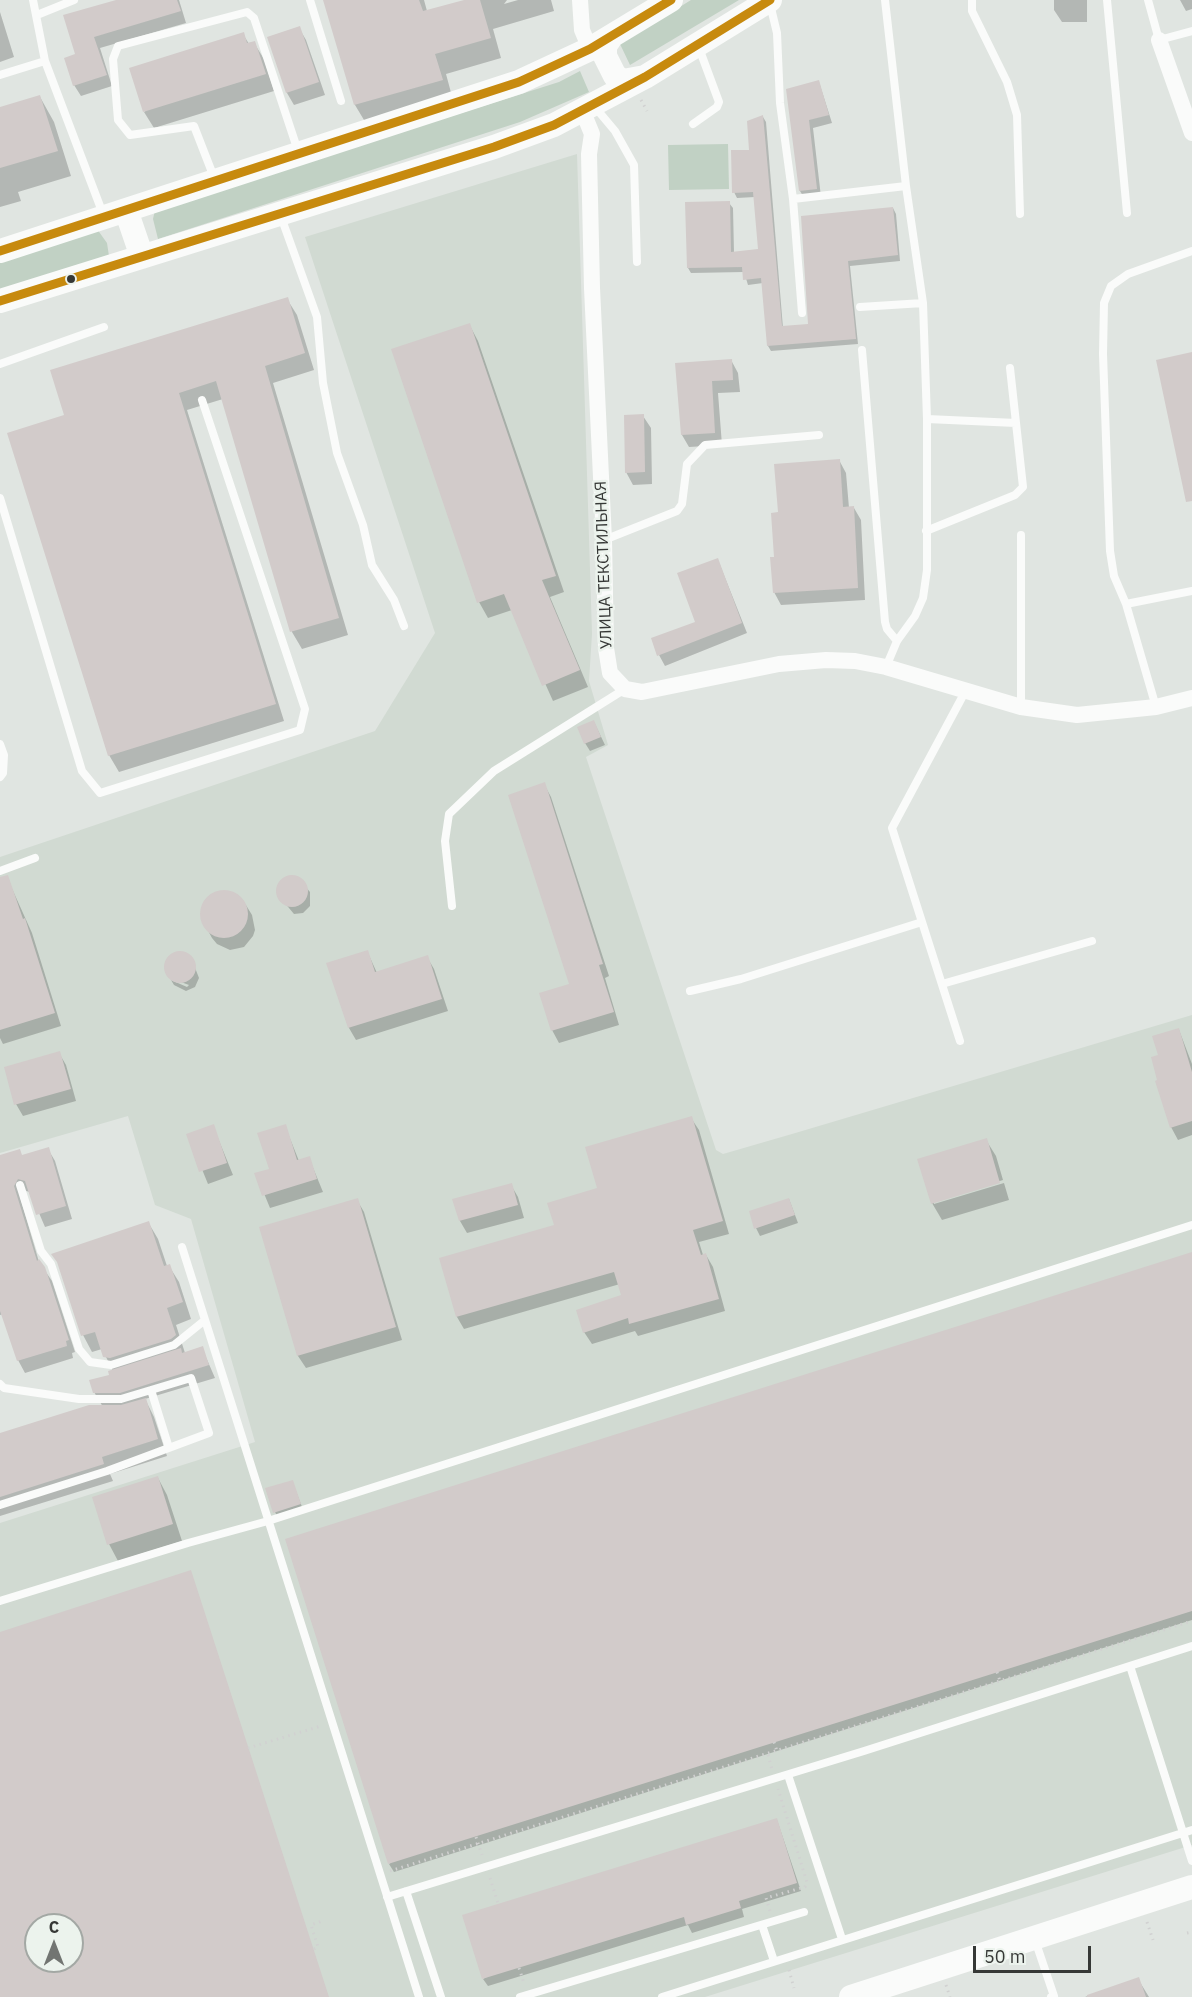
<!DOCTYPE html>
<meta charset="utf-8">
<style>
body{margin:0}
#map{position:relative;width:1192px;height:1997px;overflow:hidden;background:#e0e5e1;font-family:"IBM Plex Sans",sans-serif}
canvas{display:block}
.north{position:absolute;left:24px;top:1913px;width:60px;height:60px;box-sizing:border-box;background:#ecf3ed;border:2px solid #a3a8a4;border-radius:50%;rotate:0deg;font-size:16px;font-weight:700;line-height:24px;text-align:center;color:#363836}
.north::after{content:'';display:block;margin:auto;width:21px;height:27px;background:#727572;clip-path:polygon(50% 0,100% 100%,50% 72%,0 100%)}
.scale{position:absolute;left:973px;top:1946px;width:118px;height:27px;box-sizing:border-box;border:3px solid #363836;border-top:0;padding-left:8px;font-size:18px;line-height:21px;white-space:nowrap;color:#363836;-webkit-text-stroke:4px #ecf3ed;paint-order:stroke}
</style>
<div id="map">
<canvas width="1192" height="1997"></canvas>
<div class="north">С</div>
<div class="scale">50 m</div>
</div>
<script>
const context = document.querySelector('canvas').getContext('2d');
context.lineJoin = 'round';
function fill(path, color) {
  context.fillStyle = color;
  context.fill(path, 'evenodd');
}
function poly(rows) {
  const path = new Path2D();
  for (const r of rows) {
    if (r.length === 3) {
      path.moveTo(r[0] + r[2], r[1]);
      path.arc(r[0], r[1], r[2], 0, 2 * Math.PI);
      continue;
    }
    path.moveTo(r[0], r[1]);
    for (let i = 2; i < r.length; i += 2) path.lineTo(r[i], r[i + 1]);
  }
  return path;
}
function trace(path, color, width, dash) {
  context.strokeStyle = color;
  context.lineWidth = width;
  context.lineCap = dash ? 'butt' : 'round';
  context.setLineDash(dash || []);
  context.stroke(path);
}
function write(font, color, halo, rows, align = 'center') {
  context.font = font + ' "IBM Plex Sans",sans-serif';
  context.lineWidth = 5;
  context.setLineDash([]);
  context.textBaseline = 'middle';
  context.strokeStyle = halo;
  context.fillStyle = color;
  for (const [text, x, y, turn = 0] of rows) {
    context.save();
    context.translate(x, y);
    context.rotate((+turn || 0) * Math.PI / 180);
    context.textAlign = isNaN(turn) ? turn : align;
    if (halo) context.strokeText(text, 0, 0);
    context.fillText(text, 0, 0);
    context.restore();
  }
}
fill(poly([
 [577,154,592,634,589,681,608,745,586,757,716,1150,723,1154,792,1134,1192,1015,1192,1845,705,1997,0,1997,0,1523,255,1442,191,1219,155,1205,128,1116,0,1153,0,857,375,731,435,633,305,237],
 [36,1925,72,1925,72,1961,36,1961]
]), '#d1dad2');
fill(poly([
 [691,0,739,0,630,65,620,44],
 [580,71,589,92,520,122,158,239,153,219,155,210,559,82],
 [728,144,729,189,669,190,668,145],
 [97,229,107,243,109,256,0,291,0,261]
]), '#c1d1c4');
fill(poly([
 [121,0,179,0,186,23,100,48,112,86,81,96,74,85,76,55],
 [325,0,424,0,427,11,470,0,507,0,504,4,518,0,551,0,554,11,493,29,501,58,446,74,453,100,367,125,355,105],
 [1054,0,1087,0,1087,22,1062,22,1054,10],
 [1180,0,1192,0,1192,9,1186,11],
 [0,12,14,57,0,62],
 [299,28,306,40,325,95,294,105,287,93,269,38],
 [243,34,249,44,254,43,264,59,274,91,154,128,144,112],
 [819,82,832,123,813,128,821,197,805,199,800,191,787,90],
 [40,97,54,122,71,176,18,192,21,201,0,207,0,109],
 [763,117,766,122,783,328,810,325,802,217,893,208,896,214,900,261,850,266,858,344,771,351,768,346,763,283,748,285,744,272,691,273,688,268,729,203,733,208,734,253,760,250,755,197,737,198,734,192],
 [287,299,297,315,314,370,273,383,348,635,302,649,292,632,223,399,187,410,284,721,119,772,109,755,66,416],
 [469,324,478,341,564,592,550,597,588,687,553,701,512,610,488,618,479,602],
 [731,360,738,373,740,392,718,393,722,445,689,447,682,435,677,364],
 [643,416,651,428,652,484,633,485,626,472],
 [839,460,846,473,849,508,854,508,861,520,865,600,781,605,774,592,780,514],
 [718,560,747,633,665,666,659,655,697,623],
 [594,722,605,745,590,751,585,743],
 [544,784,551,797,609,976,605,978,619,1025,559,1043,552,1030,571,985],
 [287,877,297,877,310,892,310,906,303,913,294,914,279,896,278,887],
 [9,882,32,933,61,1026,3,1044,0,1038,0,884],
 [232,892,244,902,252,915,255,930,253,936,244,947,230,950,217,944,212,938,205,925,202,910,204,903,216,893],
 [367,951,377,973,427,957,434,969,448,1011,356,1040,349,1028,328,964],
 [185,954,192,960,199,978,195,987,186,991,174,985,171,980,187,987,189,985,170,978,166,963,171,956],
 [1179,1030,1192,1064,1192,1135,1178,1140,1171,1127,1160,1056],
 [59,1053,66,1065,76,1101,23,1116,16,1104],
 [691,1118,699,1130,729,1234,699,1242,703,1255,706,1255,713,1267,725,1311,638,1336,635,1331,592,1344,584,1332,623,1296,620,1284,464,1329,457,1317,441,1259,555,1226],
 [213,1126,233,1175,208,1184,188,1135],
 [285,1126,299,1161,309,1158,323,1192,270,1208,256,1174,271,1170],
 [986,1140,996,1156,1003,1180,934,1201,934,1204,1004,1183,1009,1200,942,1220,932,1203],
 [48,1149,55,1161,72,1219,45,1227,30,1192,26,1191,20,1197,39,1262,52,1281,75,1352,72,1353,73,1358,25,1373,18,1360,4,1314,0,1315,0,1156,22,1156],
 [511,1185,518,1197,524,1218,467,1233,460,1221,454,1200],
 [789,1199,798,1223,760,1236,756,1228],
 [357,1200,364,1212,402,1340,306,1368,298,1356,261,1228],
 [148,1222,158,1239,167,1266,169,1266,179,1282,191,1319,176,1325,185,1353,202,1348,215,1378,145,1399,154,1417,167,1456,110,1474,113,1481,0,1516,0,1435,103,1407,94,1392,113,1371,102,1349,92,1352,83,1335],
 [1192,1254,1192,1620,394,1872,389,1864],
 [158,1478,167,1495,182,1541,118,1561,109,1544],
 [292,1481,304,1512,279,1520,275,1512],
 [777,1820,801,1891,742,1909,744,1917,692,1933,688,1925,488,1986,483,1979],
 [1138,1979,1149,1997,1085,1997]
]), '#0003');
fill(poly([
 [116,0,177,0,181,11,94,37,107,75,73,86,64,58,75,54,63,15],
 [323,0,419,0,423,11,464,0,480,0,491,38,435,54,443,80,354,105],
 [300,26,319,82,286,93,267,37],
 [244,32,247,43,255,41,266,74,143,112,129,68],
 [819,80,829,115,809,120,817,189,799,191,786,89],
 [40,95,58,151,0,168,0,107],
 [763,115,782,326,808,324,801,216,893,207,898,255,848,261,856,339,767,346,761,278,743,280,742,267,687,268,685,202,730,201,731,252,758,249,753,192,732,193,731,150,749,150,747,121],
 [288,297,305,353,265,366,339,618,290,632,216,381,179,393,276,704,108,756,7,433,64,415,50,370],
 [470,323,556,576,542,580,580,670,542,686,504,594,477,603,391,349],
 [1192,352,1192,501,1186,502,1156,360],
 [732,359,733,380,712,381,715,433,681,435,675,363],
 [644,414,645,472,625,473,624,415],
 [840,459,843,507,854,506,858,588,773,593,770,557,774,557,771,513,778,512,774,464],
 [718,558,742,623,657,656,651,638,695,622,677,573],
 [594,720,601,737,584,744,577,727],
 [545,782,603,964,599,965,614,1012,551,1031,539,993,569,984,508,795],
 [8,875,23,919,25,918,55,1013,0,1030,0,877],
 [292,891,16],
 [224,914,24],
 [368,950,375,972,428,955,442,999,348,1028,326,963],
 [180,967,16],
 [1179,1028,1192,1072,1192,1121,1170,1128,1155,1081,1157,1080,1151,1057,1158,1055,1152,1036],
 [60,1051,71,1089,14,1105,4,1067],
 [692,1116,723,1221,693,1230,701,1255,706,1253,719,1299,629,1324,628,1318,583,1333,576,1310,621,1295,614,1272,456,1317,439,1258,554,1225,547,1203,597,1188,585,1147],
 [214,1124,227,1163,199,1172,186,1134],
 [286,1124,297,1160,310,1156,317,1179,262,1196,254,1173,269,1169,257,1133],
 [987,1138,1000,1183,931,1204,917,1159],
 [49,1147,66,1206,36,1215,25,1181,18,1179,14,1186,37,1261,39,1259,45,1267,69,1340,66,1341,67,1346,17,1361,0,1311,0,1155,20,1149,22,1155],
 [512,1183,518,1205,459,1221,452,1199],
 [358,1198,396,1327,297,1356,259,1227],
 [789,1198,795,1215,754,1229,749,1211],
 [149,1221,164,1266,170,1264,183,1302,167,1308,176,1335,171,1339,110,1358,103,1357,95,1332,81,1336,57,1262,51,1254],
 [1192,1252,1192,1611,388,1864,285,1539],
 [203,1346,209,1365,120,1393,93,1393,89,1380,109,1375,108,1371,181,1348,182,1353],
 [146,1398,158,1439,102,1457,104,1464,0,1497,0,1433,89,1405,121,1405],
 [158,1476,173,1524,107,1545,92,1497],
 [293,1480,301,1504,273,1513,265,1488],
 [191,1570,329,1997,0,1997,0,1632],
 [36,1925,72,1925,72,1961,36,1961],
 [777,1818,797,1883,739,1901,741,1908,686,1925,684,1917,482,1979,462,1915],
 [1139,1977,1146,1997,1087,1997,1087,1995]
]), '#d2cbca');
trace(poly([
 [641,100,647,111],
 [997,1672,1000,1681],
 [774,1742,777,1751],
 [248,1748,321,1726],
 [768,1755,772,1769],
 [476,1837,482,1855],
 [390,1871,1192,1621],
 [490,1878,498,1903],
 [770,1911,766,1898,805,1887,807,1882,778,1789],
 [1147,1922,1153,1940],
 [1187,1933,1192,1932],
 [314,1949,318,1947,311,1925,322,1921],
 [519,1968,524,1983],
 [789,1970,794,1988],
 [946,1985,950,1997]
]), '#d1d1d1', 3, [1.5, 4.5]);
trace(poly([
 [33,0,45,61,103,214],
 [310,0,341,101],
 [885,0,906,186,923,303,927,419,927,570,923,598,915,616,897,641,886,667],
 [972,0,972,11,1007,82,1017,115,1020,214],
 [1107,0,1127,213],
 [1148,0,1159,40,1192,31],
 [770,4,777,33,780,103,793,199,802,313],
 [37,15,74,0],
 [0,75,45,61],
 [594,106,615,131,634,165,637,262],
 [693,124,717,107,719,102,699,48],
 [215,180,194,126,130,135,118,120,113,59,118,46,247,12,254,18,298,151],
 [793,199,906,186],
 [280,214,317,317,323,383,337,453,363,525,372,565,394,600,404,626],
 [860,307,923,303],
 [862,350,885,622,887,629,897,641],
 [0,364,104,327],
 [927,419,1016,423],
 [0,498,82,771,100,793,300,730,305,709,202,400],
 [926,531,1015,495,1023,487,1010,368],
 [604,540,677,511,682,504,687,464,705,445,819,435],
 [1126,604,1192,591],
 [1021,707,1021,535],
 [1156,707,1126,604,1114,576,1110,551,1103,354,1104,303,1111,286,1128,274,1192,251],
 [0,744,4,755,3,773,0,777],
 [0,871,35,858],
 [452,906,445,841,449,814,494,771,625,689],
 [942,984,1092,941],
 [690,991,741,979,922,922],
 [960,1041,892,828,966,690],
 [20,1185,41,1251,51,1264,79,1349,90,1362,111,1365,174,1345,205,1320],
 [182,1247,419,1997],
 [0,1384,4,1388,79,1399,121,1399,191,1378,209,1433,107,1471,0,1505],
 [151,1390,169,1448],
 [0,1601,188,1543,268,1521,1192,1225],
 [1130,1666,1192,1861],
 [788,1775,842,1939],
 [406,1891,441,1997],
 [387,1897,864,1751,1192,1646],
 [762,1925,774,1961],
 [1035,1940,1054,1996,1051,1997],
 [520,1997,804,1912],
 [662,1997,1192,1830]
]), '#fafbfa', 8);
trace(poly([
 [580,0,582,30,590,49],
 [1159,40,1192,133],
 [583,112,592,134,589,154,592,288,604,540,606,648,610,673,625,689,642,692,779,664,826,660,855,661,886,667,1021,707,1077,715,1156,707,1192,698]
]), '#fafbfa', 16);
trace(poly([
 [611,37,605,46,605,56,615,76,623,81,645,77],
 [126,210,142,257],
 [0,251,519,82,590,49,671,0],
 [0,301,494,147,554,125,645,77,770,0],
 [851,1997,1192,1887]
]), '#fafbfa', 24);
trace(poly([
 [0,251,519,82,590,49,671,0],
 [0,301,494,147,554,125,645,77,770,0]
]), '#c78a0e', 9);
for (const [x, y, r, color] of [
 [71,279,5,"#363836"]
]) {
  const dot = new Path2D();
  dot.arc(x, y, r, 0, 2 * Math.PI);
  context.fillStyle = color;
  context.fill(dot);
  trace(dot, '#ecf3ed', 2);
}
write('16px', '#363836', '#ecf3ed', [
 ["УЛИЦА ТЕКСТИЛЬНАЯ",604,565,-92]
]);
</script>
